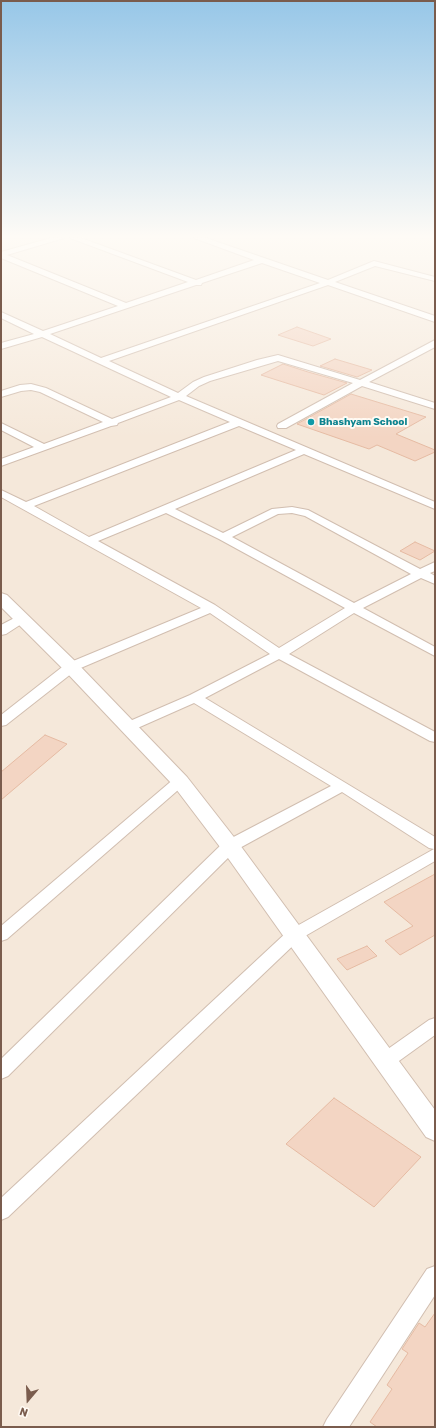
<!DOCTYPE html>
<style>
body{margin:0}
#map{position:relative;width:436px;height:1428px;overflow:hidden;background:#fdf6ec;font-family:Rubik,sans-serif}
canvas{display:block}
.frame{position:absolute;inset:0;border:2px solid #7a5c4d;pointer-events:none}
.north{position:absolute;left:8px;top:1380px;width:40px;height:40px;-webkit-text-stroke:3px #fffaf3;paint-order:stroke;rotate:199deg;font-size:11px;font-weight:700;line-height:16px;text-align:center;color:#7a5c4d}
.north::after{content:'';display:block;margin:auto;width:14px;height:18px;background:#7a5c4d;clip-path:polygon(50% 0,100% 100%,50% 72%,0 100%)}
</style>
<div id="map">
<canvas width="436" height="1428"></canvas>
<div class="frame"></div>
<div class="north">N</div>
</div>
<script>
const context = document.querySelector('canvas').getContext('2d');
context.lineJoin = 'round';
function fill(path, color) {
  context.fillStyle = color;
  context.fill(path, 'evenodd');
}
function poly(rows) {
  const path = new Path2D();
  for (const r of rows) {
    path.moveTo(r[0], r[1]);
    for (let i = 2; i < r.length; i += 2) path.lineTo(r[i], r[i + 1]);
  }
  return path;
}
function trace(path, color, width, dash) {
  context.strokeStyle = color;
  context.lineWidth = width;
  context.lineCap = dash ? 'butt' : 'round';
  context.setLineDash(dash || []);
  context.stroke(path);
}
function write(font, color, halo, rows, align = 'center') {
  context.font = font + ' Rubik,sans-serif';
  context.lineWidth = 4;
  context.setLineDash([]);
  context.textBaseline = 'middle';
  context.strokeStyle = halo;
  context.fillStyle = color;
  for (const [text, x, y, turn = 0] of rows) {
    context.save();
    context.translate(x, y);
    context.rotate((+turn || 0) * Math.PI / 180);
    context.textAlign = isNaN(turn) ? turn : align;
    if (halo) context.strokeText(text, 0, 0);
    context.fillText(text, 0, 0);
    context.restore();
  }
}
fill(poly([
 [1,238,435,238,435,1427,1,1427]
]), '#f5e8da');
const building = poly([
 [297,327,331,339,313,346,278,335,297,327],
 [335,359,372,370,357,377,320,366,335,359],
 [283,364,308,372,347,383,324,395,261,375,283,364],
 [351,394,426,417,396,434,435,450,435,452,415,461,377,445,369,449,297,424,351,394],
 [415,542,435,551,420,560,400,551,415,542],
 [45,735,67,744,1,800,1,772,45,735],
 [435,874,435,935,400,955,385,941,413,926,384,902,435,874],
 [367,946,377,956,347,970,337,959,367,946],
 [334,1098,421,1157,374,1207,286,1144,334,1098],
 [435,1313,435,1427,377,1427,370,1422,392,1389,387,1385,408,1353,402,1349,419,1323,425,1327,435,1313]
]);
fill(building, '#f3d5c3');
trace(building, '#e6bba3', 1);
const minor = poly([
 [51,238,64,238,7,255,126,303,188,282,70,238,81,238,196,280,254,260,194,238,206,238,328,280,374,261,435,277,435,281,375,266,335,282,435,316,435,322,328,285,109,361,178,393,193,382,204,377,257,360,278,355,360,380,435,340,435,347,369,382,435,403,435,409,362,386,286,428,278,428,277,426,278,424,353,383,278,361,210,381,199,386,186,396,435,502,435,509,304,454,175,509,223,533,272,509,292,507,308,510,420,569,435,562,435,571,430,573,435,576,435,584,421,578,363,608,435,647,435,656,354,613,289,654,435,732,435,742,430,741,279,659,205,698,435,837,435,861,300,939,8,1217,1,1220,1,1198,288,931,434,849,429,848,342,792,236,850,8,1076,1,1079,1,1059,224,842,331,786,194,703,133,730,128,731,123,730,121,727,123,724,190,695,270,654,210,613,76,670,6,725,1,726,1,715,66,664,201,608,1,497,1,490,26,502,230,422,179,400,118,423,117,425,111,426,1,466,1,459,34,447,1,430,1,423,44,444,103,422,40,392,31,390,21,391,1,397,1,391,20,385,31,384,46,388,112,419,171,397,42,337,1,349,1,343,34,334,1,318,1,312,43,331,118,306,1,258,1,252,51,238],
 [262,263,320,283,101,358,50,334,196,285,201,285,202,283,262,263],
 [239,426,296,450,89,537,34,506,239,426],
 [166,513,219,539,345,608,279,648,215,605,98,541,166,513],
 [292,513,305,516,411,574,354,603,232,537,278,514,292,513],
 [22,614,26,615,28,618,26,621,6,634,1,635,1,625,22,614],
 [180,776,185,778,187,781,185,784,7,939,1,941,1,926,175,778,180,776],
 [435,1018,435,1035,392,1066,385,1068,378,1066,376,1061,378,1056,429,1020,435,1018],
 [435,1266,435,1295,349,1427,323,1427,327,1419,427,1269,435,1266]
]);
const tertiary = poly([
 [1,593,7,595,77,663,187,777,237,841,435,1110,435,1141,426,1137,223,851,173,785,65,671,1,607,1,593]
]);
trace(minor, '#d1beb0', 2);
trace(tertiary, '#d1beb0', 2);
fill(minor, '#fff');
fill(tertiary, '#fff');
const sky = context.createLinearGradient(0, 0, 0, 438);
sky.addColorStop(0, '#97c7e8');
sky.addColorStop(0.54, '#fefbf6');
sky.addColorStop(1, '#fefbf600');
context.fillStyle = sky;
context.fillRect(0, 0, 436, 438);
for (const [x, y, r, color] of [
 [311,422,4,"#0f9aa8"]
]) {
  const dot = new Path2D();
  dot.arc(x, y, r, 0, 2 * Math.PI);
  context.fillStyle = color;
  context.fill(dot);
  trace(dot, '#fffaf3', 1.5);
}
write('bold 10px', '#0d838f', '#fffaf3', [
 ["Bhashyam School",319,422]
], 'left');
</script>
